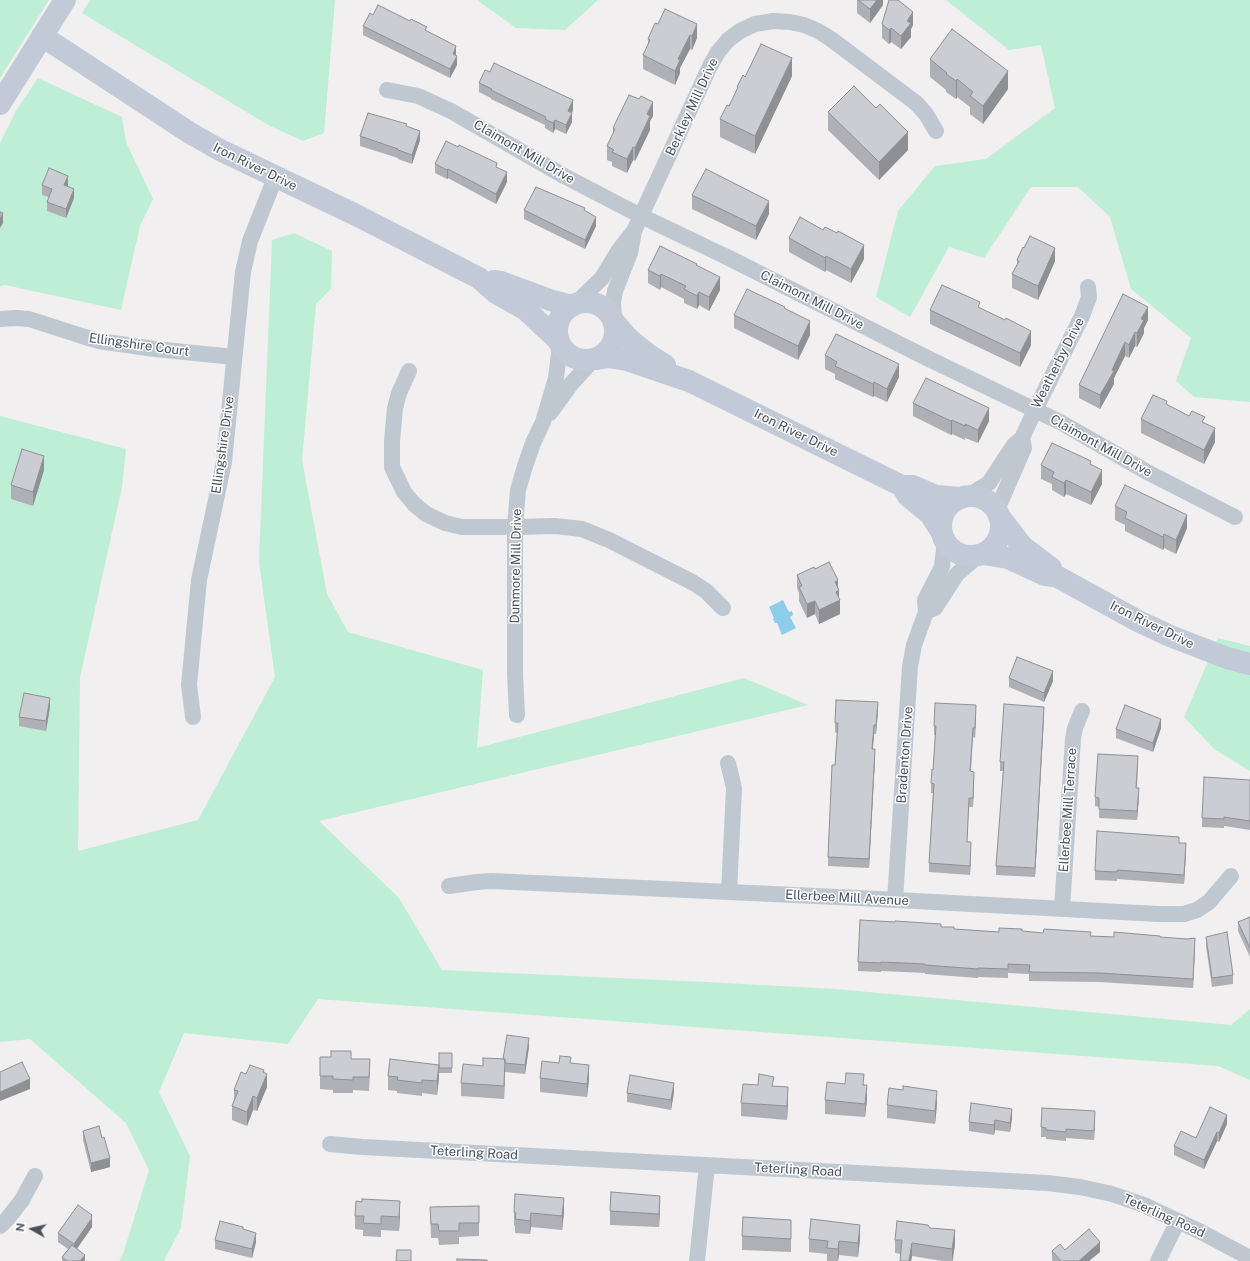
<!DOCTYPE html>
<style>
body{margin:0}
#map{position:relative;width:1250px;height:1261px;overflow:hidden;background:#f1efef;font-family:"Public Sans",sans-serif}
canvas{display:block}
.north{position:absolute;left:12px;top:1209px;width:40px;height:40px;-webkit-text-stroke:3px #fff;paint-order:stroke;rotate:278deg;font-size:11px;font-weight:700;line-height:16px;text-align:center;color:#47505c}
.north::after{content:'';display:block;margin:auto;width:14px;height:18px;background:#47505c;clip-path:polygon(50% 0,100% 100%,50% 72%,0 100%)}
</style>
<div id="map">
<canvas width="1250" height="1261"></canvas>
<div class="north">N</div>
</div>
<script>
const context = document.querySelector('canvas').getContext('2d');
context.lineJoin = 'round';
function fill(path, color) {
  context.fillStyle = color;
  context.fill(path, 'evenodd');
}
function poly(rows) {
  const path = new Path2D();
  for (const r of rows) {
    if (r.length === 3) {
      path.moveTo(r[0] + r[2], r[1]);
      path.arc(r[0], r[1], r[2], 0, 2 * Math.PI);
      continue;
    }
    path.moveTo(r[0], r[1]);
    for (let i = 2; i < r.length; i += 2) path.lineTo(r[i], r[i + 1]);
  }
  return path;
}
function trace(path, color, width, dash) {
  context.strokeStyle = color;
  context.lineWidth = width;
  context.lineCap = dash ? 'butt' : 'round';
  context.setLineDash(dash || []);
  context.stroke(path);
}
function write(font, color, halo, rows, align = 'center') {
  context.font = font + ' "Public Sans",sans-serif';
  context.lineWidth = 3;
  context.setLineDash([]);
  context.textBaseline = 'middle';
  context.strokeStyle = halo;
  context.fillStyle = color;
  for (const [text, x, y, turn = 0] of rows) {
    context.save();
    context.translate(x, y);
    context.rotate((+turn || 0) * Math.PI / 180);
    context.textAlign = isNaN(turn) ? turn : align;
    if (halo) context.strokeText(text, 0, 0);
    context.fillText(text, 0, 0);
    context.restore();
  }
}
fill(poly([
 [0,0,49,0,0,78],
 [90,0,335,0,324,133,303,141,268,125,82,13],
 [477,0,598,0,565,30,516,28],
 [946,0,1250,0,1250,402,1194,397,1176,381,1191,338,1131,289,1110,217,1078,187,1031,187,984,258,949,247,910,317,876,297,898,211,935,166,986,159,1055,108,1041,45,1009,50],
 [38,78,122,117,126,142,153,199,140,226,121,310,5,285,0,286,0,143,16,111],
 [294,233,332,251,331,289,316,304,302,460,327,594,348,632,483,670,477,748,744,678,808,705,319,821,399,898,442,970,705,982,835,989,1231,1025,1250,1009,1250,1080,1218,1066,318,999,288,1044,184,1033,159,1092,190,1156,181,1228,164,1261,119,1261,123,1254,149,1170,126,1123,30,1039,0,1042,0,416,126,449,122,487,80,677,78,851,198,820,275,677,259,562,272,240],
 [1218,638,1250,646,1250,771,1214,749,1184,717]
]), '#beeed5');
fill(poly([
 [783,600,789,612,792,611,793,615,790,617,796,628,782,635,777,623,775,623,773,619,774,618,769,607]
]), '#8ccdea');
trace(poly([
 [387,90,418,96,451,111,564,176,641,216,729,258,925,357,1060,422,1149,473,1235,517],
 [634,231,710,66,718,52,728,40,740,31,755,24,774,21,790,22,804,25,818,31,831,39,916,103,926,114,936,131],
 [575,304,602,278,619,250,634,231,630,253,615,291,613,302,614,321],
 [0,319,17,318,29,319,85,337,99,341,155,349,234,357],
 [409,371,399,393,395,408,392,441,392,467,404,492,414,504,426,514,445,523,462,527,515,527,555,526,582,529,609,540,692,582,706,591,723,608],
 [550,413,571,384,593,360],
 [966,497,989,483,1014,445,1022,438,1035,410,1082,316,1089,297,1088,287],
 [996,512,1024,448,1022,438],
 [926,612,935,608,957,574,979,555],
 [517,715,515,673,515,527,518,490,525,466,533,443,543,422,556,378,560,345],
 [193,717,189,685,199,580,224,462,243,272,250,241,275,178],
 [728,763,734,788,729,892],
 [449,886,477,882,492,881,859,898,1158,914,1184,914,1197,910,1209,902,1231,876],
 [895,900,910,666,914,645,926,612,925,600,942,567,945,541],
 [1062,909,1073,739,1075,728,1082,711],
 [330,1144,362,1147,1047,1183,1080,1187,1112,1194,1144,1205,1201,1232,1250,1258],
 [0,1226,8,1218,22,1200,35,1176],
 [697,1261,707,1165],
 [1158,1261,1178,1221]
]), '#bfc8d1', 16);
trace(poly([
 [42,36,190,133,218,149,356,215,479,278,496,293,526,310,559,341],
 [0,104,65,0],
 [494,281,501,282,550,300,572,306],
 [586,331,29],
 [615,323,629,339,649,355,665,365],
 [597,359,608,357,627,360,689,381,902,486,913,486,936,496,961,498],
 [902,486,908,496,930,514,942,533],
 [971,526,30],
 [999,516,1022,546,1051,568],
 [983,554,1008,558,1045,575,1058,577,1138,621,1170,636,1227,658,1250,664]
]), '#c2cad7', 22);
fill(poly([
 [857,0,883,0,883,5,870,23,857,13],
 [665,9,697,38,692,50,690,49,680,68,680,73,675,85,643,69,643,55,648,45,648,39,658,24],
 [373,15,427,31,456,55,457,65,450,78,363,35,363,26],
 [882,24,913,25,911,29,911,37,901,49,891,42,889,44,882,38],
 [930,59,1008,89,983,124,970,114,970,107,957,97,956,99,946,92,946,90,930,77],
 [792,76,755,154,720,137,720,119,729,106,737,90,737,87,745,77],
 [479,83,573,110,572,113,572,122,566,134,555,129,553,133,545,128,545,125,491,99,491,98,479,92],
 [828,112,908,150,879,180,828,130],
 [653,116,650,121,650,130,635,161,633,160,627,173,612,166,612,162,607,160,607,146,613,134,613,128],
 [407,127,420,140,412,164,398,159,398,158,360,146,360,136],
 [435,164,497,167,507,182,496,204,448,178,447,179,435,173],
 [42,185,68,185,68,187,74,198,66,218,47,211,47,202,49,197,42,195],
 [692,195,769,214,756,240,692,209],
 [524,210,585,211,596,226,585,249,524,219],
 [789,238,864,259,851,283,826,270,825,272,789,252],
 [1017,260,1055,261,1038,300,1012,288,1012,274,1017,265],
 [697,265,720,290,709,311,699,305,697,309,684,303,684,299,661,287,660,290,648,283,648,270],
 [980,308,1031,345,1020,367,930,324,930,310],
 [785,309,810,335,798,360,734,328,734,315],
 [1148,320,1144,328,1144,333,1137,347,1135,346,1129,358,1125,356,1114,378,1114,384,1100,409,1079,398,1079,385],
 [825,355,899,377,887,402,874,396,873,397,835,379,835,374,825,369],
 [913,403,989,421,978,443,965,438,965,440,952,434,951,435,913,416],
 [1189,416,1205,423,1215,442,1204,464,1141,433,1141,419],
 [1041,465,1091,465,1102,484,1091,505,1066,494,1064,497,1052,490,1052,484,1041,479],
 [44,470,33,506,11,499,11,485],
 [1115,506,1187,528,1176,554,1164,548,1163,550,1125,531,1125,525,1115,520],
 [815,569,838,587,839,598,840,614,819,624,815,614,807,618,799,601,799,593,797,588,797,575],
 [1009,678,1053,681,1044,702,1009,687],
 [50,707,46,731,19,726,19,717],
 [878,711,876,734,874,734,873,749,875,758,869,868,828,866,828,857,837,733,835,732,835,723],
 [976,714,975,738,973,737,971,771,974,781,973,807,969,807,967,842,971,852,970,875,929,872,929,863,933,793,931,793,931,783,933,770,935,735,934,735,934,726],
 [1044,716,1035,877,996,875,996,866,1003,771,1000,771,1000,762],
 [1161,728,1153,752,1116,738,1116,729],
 [1138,765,1137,788,1139,797,1137,820,1099,818,1099,807,1095,806,1095,797],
 [1250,780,1250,830,1224,826,1224,828,1202,827,1202,818],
 [1179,843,1186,852,1184,884,1117,879,1117,881,1095,880,1095,871],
 [1250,917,1250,957,1238,931,1238,922],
 [941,927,954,929,999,932,1022,932,1114,937,1160,937,1195,947,1193,988,1100,982,1029,981,1029,974,1008,973,1008,978,978,977,978,978,925,974,925,973,881,971,881,972,858,971,858,962],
 [1206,937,1233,975,1233,984,1212,987,1206,946],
 [529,1047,525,1074,505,1072,504,1099,461,1096,461,1083,483,1066,503,1059],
 [439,1053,452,1053,452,1073,439,1073],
 [351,1059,370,1073,369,1091,353,1090,353,1093,333,1093,333,1090,320,1089,320,1076],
 [559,1063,571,1063,589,1079,587,1097,540,1092,540,1078],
 [264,1073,267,1087,257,1111,253,1110,247,1126,232,1120,232,1106,234,1100,234,1090,246,1074],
 [388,1076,439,1078,437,1095,422,1093,422,1096,397,1093,397,1091,388,1090],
 [864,1085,867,1099,865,1117,825,1114,825,1100],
 [774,1086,788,1101,787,1120,741,1116,741,1103],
 [903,1090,937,1104,935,1124,887,1118,887,1105],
 [674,1092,671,1110,627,1102,627,1093],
 [1012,1118,1010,1132,995,1130,994,1135,969,1131,969,1122],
 [1095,1120,1094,1140,1066,1138,1066,1141,1046,1139,1046,1137,1041,1137,1041,1127],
 [1227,1124,1219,1142,1217,1141,1204,1169,1174,1155,1174,1146,1196,1138],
 [83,1131,110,1167,91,1172,83,1140],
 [479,1206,479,1236,459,1237,459,1244,439,1245,438,1238,431,1238,430,1207],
 [660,1209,659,1227,610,1225,610,1211],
 [514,1212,564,1212,562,1230,531,1227,530,1234,515,1233,515,1226,514,1226],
 [400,1214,399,1231,381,1230,381,1237,363,1236,363,1230,355,1229,355,1216],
 [92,1215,92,1227,77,1248,85,1261,62,1261,62,1257,68,1249,58,1242,58,1233],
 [930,1228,955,1244,953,1261,942,1261,912,1256,911,1261,900,1261,901,1254,895,1253,895,1240],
 [243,1229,256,1242,252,1258,215,1249,215,1240],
 [791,1234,791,1252,742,1250,742,1236],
 [809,1239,860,1239,858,1257,839,1255,838,1261,827,1261,827,1254,809,1252],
 [1065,1250,1100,1252,1089,1261,1053,1261,1052,1260,1052,1251]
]), '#afb0b5');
fill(poly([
 [877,0,883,0,883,5,870,23,870,9],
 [913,12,913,25,911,29,911,37,901,49,901,36,907,21],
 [697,24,697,38,692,50,692,36],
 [891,28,891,42,889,44,889,30],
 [690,35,690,49,680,68,680,73,675,85,675,71,678,59],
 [456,46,456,55,453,54],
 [457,56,457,65,450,78,450,69],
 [792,58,792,76,755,154,755,136],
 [1008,71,1008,89,983,124,983,106],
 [957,79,957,97,956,99,956,81],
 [573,100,573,110,568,120,568,111],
 [653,102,653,116,650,121,650,130,635,161,635,148,647,114],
 [572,113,572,122,566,134,566,125],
 [555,120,555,129,553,133,553,123],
 [420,131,420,140,412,164,412,155],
 [908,132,908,150,879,180,879,162],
 [633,147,633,160,627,173,627,159],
 [448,169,448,178,447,179,447,170],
 [507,172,507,182,496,204,496,194],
 [68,176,68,185,64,195,64,185],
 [74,189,74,198,66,218,66,209],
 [769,201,769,214,756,240,756,226],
 [3,213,3,223,0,228,0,219],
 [596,217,596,226,585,249,585,240],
 [864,245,864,259,851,283,851,269],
 [1055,248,1055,261,1038,300,1038,286],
 [826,256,826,270,825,272,825,258],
 [661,274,661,287,660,290,660,276],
 [720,277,720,290,709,311,709,297],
 [699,292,699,305,697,309,697,296],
 [1148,307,1148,320,1144,328,1144,333,1137,347,1137,333,1141,319],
 [810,321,810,335,798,360,798,346],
 [1031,331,1031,345,1020,367,1020,353],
 [1135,332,1135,346,1129,358,1129,345],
 [1125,342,1125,356,1114,378,1114,384,1100,409,1100,395,1112,370],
 [899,364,899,377,887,402,887,389],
 [874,382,874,396,873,397,873,384],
 [989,408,989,421,978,443,978,430],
 [952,420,952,434,951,435,951,421],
 [1215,428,1215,442,1204,464,1204,450],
 [44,456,44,470,33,506,33,492],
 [1102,470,1102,484,1091,505,1091,492],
 [1066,480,1066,494,1064,497,1064,483],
 [1187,515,1187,528,1176,554,1176,540],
 [1164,534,1164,548,1163,550,1163,537],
 [838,580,838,591,839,590,839,601,840,600,840,614,819,624,819,610,835,582],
 [815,601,815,614,807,618,807,604],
 [1053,671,1053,681,1044,702,1044,693],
 [50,698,50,707,46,731,46,721],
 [878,702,878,711,876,734,876,725],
 [976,705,976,714,975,738,975,728],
 [1044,707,1044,716,1035,877,1035,868],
 [1161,719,1161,728,1153,752,1153,743],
 [874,725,874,734,872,758,872,749],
 [875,749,875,758,869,868,869,859],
 [974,772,974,781,973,807,973,798],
 [1139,788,1139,797,1137,820,1137,811],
 [971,842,971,852,970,875,970,866],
 [1186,843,1186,852,1184,884,1184,875],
 [1195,938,1195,947,1193,988,1193,979],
 [529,1038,529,1047,525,1074,525,1065],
 [505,1059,505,1073,504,1099,504,1086],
 [439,1065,439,1078,437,1095,437,1081],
 [589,1065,589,1079,587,1097,587,1084],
 [264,1070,264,1081,267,1074,267,1087,257,1111,257,1098],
 [30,1079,30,1089,0,1101,0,1092],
 [674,1083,674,1092,671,1110,671,1100],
 [867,1085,867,1099,865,1117,865,1104],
 [788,1087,788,1101,787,1120,787,1106],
 [937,1091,937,1104,935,1124,935,1111],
 [253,1096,253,1110,247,1126,247,1112],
 [1012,1109,1012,1118,1010,1132,1010,1123],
 [1095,1111,1095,1120,1094,1140,1094,1131],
 [1227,1115,1227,1124,1219,1142,1219,1133],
 [995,1120,995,1130,994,1135,994,1125],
 [1217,1132,1217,1141,1204,1169,1204,1160],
 [110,1158,110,1167,91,1172,91,1163],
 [660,1196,660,1209,659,1227,659,1214],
 [564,1198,564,1212,562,1230,562,1216],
 [400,1201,400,1214,399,1231,399,1217],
 [531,1213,531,1227,530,1234,530,1221],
 [92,1215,92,1227,74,1253,74,1244],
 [860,1225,860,1239,858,1257,858,1243],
 [955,1230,955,1244,952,1261,952,1249],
 [256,1233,256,1242,252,1258,252,1249],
 [839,1241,839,1255,838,1261,838,1249],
 [1100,1242,1100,1252,1089,1261,1079,1261],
 [912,1243,912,1256,911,1261,909,1261],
 [85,1255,85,1261,80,1261]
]), '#8f9094');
const building = poly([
 [858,0,877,0,870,9,858,0],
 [889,0,898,0,913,12,907,21,911,23,901,36,891,28,889,30,882,24,889,0],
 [378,5,410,21,411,19,427,27,425,30,456,46,453,54,457,56,450,69,363,26,370,13,373,15,378,5],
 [665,9,697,24,692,36,690,35,678,59,680,60,675,71,643,55,650,40,648,39,655,23,658,24,665,9],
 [952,29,1008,71,983,106,970,96,973,92,957,79,956,81,946,74,947,73,930,59,952,29],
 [761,44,792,58,755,136,720,119,727,105,729,106,738,87,737,87,743,75,745,77,761,44],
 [494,63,573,100,568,111,572,113,566,125,555,120,553,123,545,119,546,117,491,90,492,89,479,83,485,70,490,72,494,63],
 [854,86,876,108,880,104,908,132,879,162,828,112,854,86],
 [629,95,639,99,641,96,653,102,647,114,650,116,635,148,633,147,627,159,612,152,614,150,607,146,615,129,613,128,629,95],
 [368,113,407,124,406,126,420,131,412,155,398,150,398,149,360,136,368,113],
 [446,141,458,147,459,145,497,163,496,167,507,172,496,194,448,169,447,170,435,164,446,141],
 [49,168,68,176,64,185,74,189,66,209,47,202,52,189,42,185,49,168],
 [706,169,769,201,756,226,692,195,706,169],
 [536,187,585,208,584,210,596,217,585,240,524,210,536,187],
 [0,212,3,213,0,219,0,212],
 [800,217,823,230,825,227,837,233,838,231,864,245,851,269,826,256,825,258,789,238,800,217],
 [1030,236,1055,248,1038,286,1012,274,1019,261,1017,260,1023,247,1024,248,1030,236],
 [660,246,697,264,696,265,720,277,709,297,699,292,697,296,684,289,686,286,661,274,660,276,648,270,660,246],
 [942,285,980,302,978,307,1005,320,1006,318,1031,331,1020,353,930,310,942,285],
 [747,289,785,307,784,308,810,321,798,346,734,315,747,289],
 [1123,294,1148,307,1141,319,1144,320,1137,333,1135,332,1129,345,1125,342,1112,370,1114,371,1100,395,1079,385,1123,294],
 [836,334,899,364,887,389,874,382,873,384,835,366,837,362,825,355,836,334],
 [926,378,989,408,978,430,965,424,965,426,952,420,951,421,913,403,926,378],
 [1153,395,1167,401,1166,404,1189,416,1192,411,1205,417,1202,422,1215,428,1204,450,1141,419,1153,395],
 [1052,443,1091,461,1090,464,1102,470,1091,492,1066,480,1064,483,1052,477,1054,472,1041,465,1052,443],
 [22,449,44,456,33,492,11,485,22,449],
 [1125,485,1187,515,1176,540,1164,534,1163,537,1125,518,1127,512,1115,506,1125,485],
 [829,562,838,580,835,582,839,590,836,592,840,600,819,610,815,601,807,604,799,587,802,586,797,575,814,567,815,569,829,562],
 [1017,657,1053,671,1044,693,1009,678,1017,657],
 [24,693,50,698,46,721,19,717,24,693],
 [836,700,878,702,876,725,874,725,872,749,875,749,869,859,828,857,832,765,835,765,838,723,835,723,836,700],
 [935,703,976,705,975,728,973,728,970,771,974,772,973,798,969,798,967,842,971,842,970,866,929,863,934,784,931,783,932,769,933,770,936,726,934,726,935,703],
 [1004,704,1044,707,1035,868,996,866,1004,762,1000,762,1004,704],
 [1125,705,1161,719,1153,743,1116,729,1125,705],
 [1098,754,1138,756,1136,788,1139,788,1137,811,1099,809,1099,798,1095,797,1098,754],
 [1204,777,1250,780,1250,821,1224,817,1224,819,1202,818,1204,777],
 [1097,831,1179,837,1179,843,1186,843,1184,875,1117,870,1117,872,1095,871,1097,831],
 [1250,917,1250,948,1238,922,1250,917],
 [860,920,895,922,895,921,941,924,941,927,954,927,954,929,999,932,999,928,1022,929,1022,931,1043,933,1044,929,1091,932,1090,936,1114,937,1114,932,1160,936,1160,937,1187,939,1195,938,1193,979,1100,973,1029,972,1030,965,1008,964,1008,969,978,968,978,969,925,965,925,964,881,962,881,963,858,962,860,920],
 [1227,932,1233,975,1212,978,1206,937,1227,932],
 [507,1035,529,1038,525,1065,505,1063,505,1059,503,1059,507,1035],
 [331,1051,351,1051,351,1059,370,1059,369,1077,353,1077,353,1080,333,1079,333,1076,320,1076,320,1057,331,1057,331,1051],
 [439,1053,452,1053,452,1068,439,1068,439,1053],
 [560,1056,571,1057,570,1063,589,1065,587,1084,540,1078,542,1061,559,1063,560,1056],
 [483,1058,505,1059,504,1086,461,1083,463,1064,483,1066,483,1058],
 [390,1059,439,1065,437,1081,422,1080,422,1083,397,1080,398,1077,388,1076,390,1059],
 [22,1062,30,1079,0,1092,0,1072,22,1062],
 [250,1065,264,1070,263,1072,267,1074,257,1098,253,1096,247,1112,232,1106,238,1091,234,1090,241,1072,246,1074,250,1065],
 [846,1073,864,1074,863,1085,867,1085,865,1104,825,1100,827,1082,845,1084,846,1073],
 [759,1074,774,1077,772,1086,788,1087,787,1106,741,1103,743,1084,758,1085,759,1074],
 [630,1075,674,1083,671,1100,627,1093,630,1075],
 [903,1086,937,1091,935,1111,887,1105,889,1088,903,1090,903,1086],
 [971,1103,1012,1109,1010,1123,995,1120,994,1125,969,1122,971,1103],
 [1210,1107,1227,1115,1219,1133,1217,1132,1204,1160,1174,1146,1181,1131,1196,1138,1210,1107],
 [1042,1108,1095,1111,1094,1131,1066,1129,1066,1132,1046,1130,1046,1128,1041,1127,1042,1108],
 [99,1126,102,1138,104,1137,110,1158,91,1163,83,1131,99,1126],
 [611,1192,660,1196,659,1214,610,1211,611,1192],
 [515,1194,564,1198,562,1216,531,1213,530,1221,515,1219,516,1213,514,1212,515,1194],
 [362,1199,400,1201,399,1217,381,1216,381,1224,363,1223,364,1216,355,1216,356,1201,362,1202,362,1199],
 [78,1205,92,1215,91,1217,92,1218,74,1244,58,1233,78,1205],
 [479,1206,479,1223,459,1223,459,1231,439,1231,438,1224,431,1224,430,1207,479,1206],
 [743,1217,791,1220,791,1239,742,1236,743,1217],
 [811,1219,860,1225,858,1243,839,1241,838,1249,827,1248,828,1241,809,1239,811,1219],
 [220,1221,243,1227,243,1229,256,1233,252,1249,215,1240,220,1221],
 [897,1221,928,1225,930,1228,955,1230,952,1249,912,1243,909,1261,900,1261,902,1240,895,1240,897,1221],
 [1089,1229,1100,1242,1079,1261,1061,1261,1052,1251,1060,1244,1065,1250,1089,1229],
 [72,1245,85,1255,80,1261,67,1261,62,1257,72,1245],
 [397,1250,411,1250,411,1261,396,1261,397,1250],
 [457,1259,487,1260,487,1261,457,1261,457,1259]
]);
fill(building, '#cccdd3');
trace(building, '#8f9094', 1);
write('13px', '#47505c', '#fff', [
 ["Berkley Mill Drive",692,107,-65],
 ["Claimont Mill Drive",524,152,30],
 ["Iron River Drive",255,167,26],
 ["Claimont Mill Drive",812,300,27],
 ["Ellingshire Court",139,345,8],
 ["Weatherby Drive",1058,363,-63],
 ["Iron River Drive",796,433,26],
 ["Ellingshire Drive",223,445,-82],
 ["Claimont Mill Drive",1101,446,29],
 ["Dunmore Mill Drive",516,566,-89],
 ["Iron River Drive",1152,625,26],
 ["Bradenton Drive",905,755,-86],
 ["Ellerbee Mill Terrace",1068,810,-86],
 ["Ellerbee Mill Avenue",847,898,3],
 ["Teterling Road",474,1153,3],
 ["Teterling Road",798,1170,3],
 ["Teterling Road",1164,1216,24]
]);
</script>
